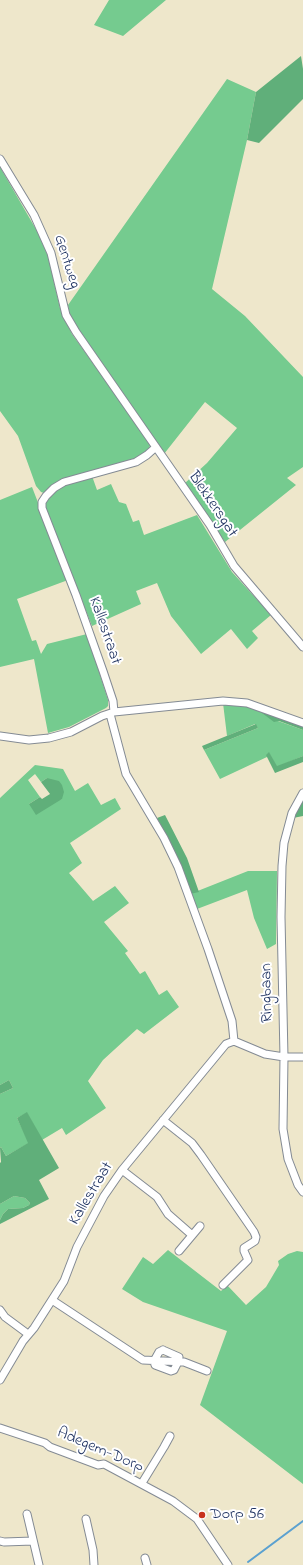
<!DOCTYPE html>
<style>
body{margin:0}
canvas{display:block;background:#eee7cb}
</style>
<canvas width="303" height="1565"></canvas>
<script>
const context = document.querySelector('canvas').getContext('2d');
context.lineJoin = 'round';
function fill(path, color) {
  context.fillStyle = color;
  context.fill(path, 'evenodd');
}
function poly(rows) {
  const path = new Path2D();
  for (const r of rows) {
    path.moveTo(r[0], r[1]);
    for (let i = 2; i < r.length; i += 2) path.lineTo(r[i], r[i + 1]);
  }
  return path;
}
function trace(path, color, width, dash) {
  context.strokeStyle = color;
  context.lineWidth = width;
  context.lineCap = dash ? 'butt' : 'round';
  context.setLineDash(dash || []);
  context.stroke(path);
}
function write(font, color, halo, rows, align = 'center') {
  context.font = font + ' "Indie Flower",sans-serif';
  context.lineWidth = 4;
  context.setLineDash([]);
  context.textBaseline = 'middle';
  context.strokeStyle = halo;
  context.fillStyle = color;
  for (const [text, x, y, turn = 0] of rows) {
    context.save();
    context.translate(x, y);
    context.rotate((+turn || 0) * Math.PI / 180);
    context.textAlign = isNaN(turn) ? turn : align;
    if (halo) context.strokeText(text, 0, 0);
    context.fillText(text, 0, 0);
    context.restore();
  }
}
fill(poly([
 [109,0,166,0,123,36,94,25],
 [227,79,256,92,247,140,212,289,245,316,303,377,303,467,287,478,296,485,225,542,185,483,207,463,237,428,205,402,164,454,79,333,69,313,68,305],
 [0,167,37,231,48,256,60,308,72,334,151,444,147,452,137,458,49,489,44,493,41,492,36,486,18,436,0,411],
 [92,476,97,490,111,484,119,502,126,504,133,522,139,520,144,535,197,515,232,572,271,615,252,631,258,638,247,649,231,629,201,654,171,616,157,583,136,591,141,604,92,626,45,508,46,500,50,494,66,484],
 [32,487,68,580,17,599,32,641,36,640,41,654,47,644,87,634,108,700,108,706,106,708,69,727,48,733,34,659,0,667,0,500],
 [223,703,235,704,264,711,278,721,303,730,303,756,277,767,269,753,267,757,220,779,204,750,258,728,255,724,227,736],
 [35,765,63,769,75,791,88,783,101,805,115,798,121,809,70,843,82,863,69,873,93,901,115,886,129,903,104,922,128,951,125,953,140,974,145,971,159,995,167,990,179,1007,144,1034,137,1029,103,1060,88,1081,106,1108,66,1135,62,1128,42,1140,27,1113,17,1118,29,1143,6,1156,1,1147,0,1148,0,1094,13,1088,9,1080,0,1085,0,798],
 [35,774,41,782,47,778,62,799,29,804,40,797,28,780],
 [248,871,277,871,276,944,267,949,254,918,247,890,197,909,190,894],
 [14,1196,25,1198,30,1203,29,1205,23,1208,8,1209,3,1214,0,1220,0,1204],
 [168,1250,221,1291,227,1285,246,1305,266,1287,279,1265,278,1261,288,1254,297,1251,303,1252,303,1484,200,1405,227,1331,143,1302,122,1289,143,1257,153,1264]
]), '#75cb8f');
fill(poly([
 [301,56,303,69,303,99,259,143,247,140,256,92],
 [264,711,303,726,303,730,279,721,274,722,262,713],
 [256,724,258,728,204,750,202,746],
 [269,752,277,766,303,756,303,762,275,773,266,755],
 [47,778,59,781,62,785,64,792,62,799,36,815,29,804,40,797,42,799,50,794,41,782],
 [303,798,303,816,293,818],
 [165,815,187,858,199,892,190,894,179,862,157,818],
 [9,1080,13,1088,0,1094,0,1085],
 [27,1112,59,1168,39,1180,49,1199,0,1224,0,1220,3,1214,8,1209,23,1208,29,1205,30,1203,25,1198,14,1196,0,1204,0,1163,1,1162,0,1148,1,1147,6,1156,28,1143,17,1118]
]), '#60af7a');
trace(poly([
 [248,1562,303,1521]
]), '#5ba1d0', 2);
const minor = poly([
 [0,159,34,215,51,253,66,315,76,332,210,525,234,566,303,647],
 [114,712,113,701,103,671,76,595,42,508,42,502,46,496,54,488,64,482,136,462,147,455,156,447],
 [110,714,126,774,164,838,178,867,208,949,232,1021,234,1041],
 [0,736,29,740,49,738,71,732,102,716,114,712,223,701,247,703,303,723],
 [303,793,292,813,284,843,282,866,281,917,284,1057,283,1129,288,1159,298,1185,303,1192],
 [163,1120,192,1143,201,1155,254,1232,256,1237,255,1241,244,1248,244,1251,248,1260,223,1285],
 [122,1170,157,1197,168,1214,192,1235],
 [179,1251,200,1226],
 [52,1300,143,1360,184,1362,207,1371],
 [0,1310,5,1317,28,1334],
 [163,1350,179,1357,178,1362,174,1370,171,1371,155,1365,154,1361,159,1352,163,1350],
 [0,1380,23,1341,34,1328,64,1281,77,1247,104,1196,122,1170,226,1044,234,1041,265,1054,284,1057,303,1057],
 [0,1428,45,1443,50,1447,98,1465,104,1464,173,1501,197,1519,228,1565],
 [142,1483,164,1447,170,1436],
 [27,1514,39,1565],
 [86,1519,93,1550,94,1565],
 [0,1541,4,1542,33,1541],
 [145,1558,147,1565]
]);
trace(minor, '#848b94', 9);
trace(minor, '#fff', 7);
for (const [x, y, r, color] of [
 [202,1515,4,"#c8321e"]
]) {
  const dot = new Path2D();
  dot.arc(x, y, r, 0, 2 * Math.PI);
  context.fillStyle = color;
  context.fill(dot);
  trace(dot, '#fff', 1.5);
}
write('16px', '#1b2f5e', '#fff', [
 ["Gentweg",66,262,72],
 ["Blekkersgat",212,505,56],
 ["Kallestraat",104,631,71],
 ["Ringbaan",268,993,-91],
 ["Kallestraat",92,1194,-59],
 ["Adegem-Dorp",100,1451,23]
]);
write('16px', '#1b2f5e', '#fff', [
 ["Dorp 56",210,1515]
], 'left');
</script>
